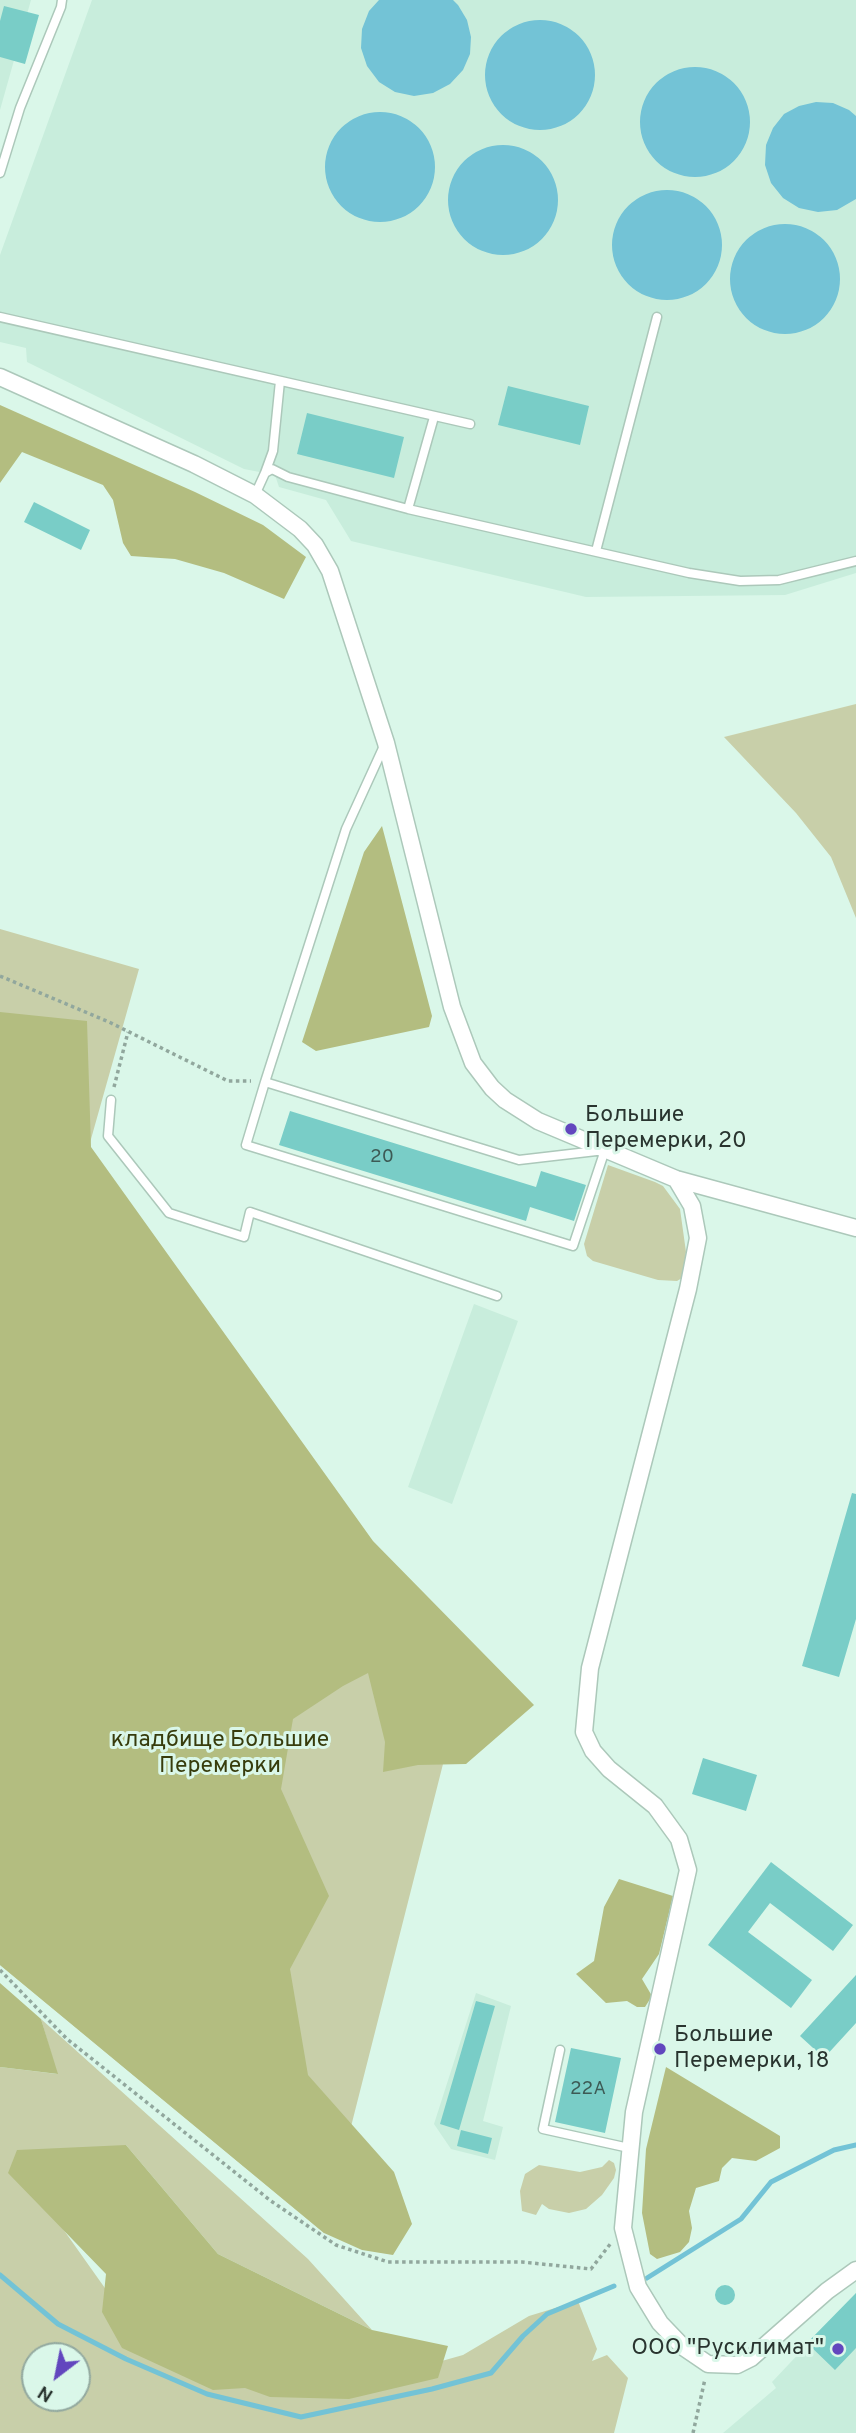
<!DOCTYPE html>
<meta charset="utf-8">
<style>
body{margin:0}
#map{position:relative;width:856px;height:2433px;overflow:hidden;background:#daf7e9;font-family:Overpass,sans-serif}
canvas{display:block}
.north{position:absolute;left:21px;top:2342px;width:70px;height:70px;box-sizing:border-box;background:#daf7e9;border:2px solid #93a99f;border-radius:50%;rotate:212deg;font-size:19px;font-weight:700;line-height:28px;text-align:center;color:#29342f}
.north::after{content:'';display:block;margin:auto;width:24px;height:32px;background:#6246be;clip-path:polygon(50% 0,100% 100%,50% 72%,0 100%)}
</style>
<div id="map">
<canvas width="856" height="2433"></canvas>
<div class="north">N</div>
</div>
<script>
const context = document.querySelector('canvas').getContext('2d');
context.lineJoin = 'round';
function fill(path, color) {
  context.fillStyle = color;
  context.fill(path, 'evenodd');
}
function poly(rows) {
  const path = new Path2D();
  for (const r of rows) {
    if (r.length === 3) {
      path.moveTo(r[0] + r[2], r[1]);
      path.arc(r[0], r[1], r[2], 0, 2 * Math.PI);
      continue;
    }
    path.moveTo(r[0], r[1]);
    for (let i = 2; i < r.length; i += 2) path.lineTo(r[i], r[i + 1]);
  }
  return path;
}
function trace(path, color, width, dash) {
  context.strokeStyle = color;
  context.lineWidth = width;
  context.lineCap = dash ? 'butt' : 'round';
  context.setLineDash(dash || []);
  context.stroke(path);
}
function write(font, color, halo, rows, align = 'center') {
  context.font = font + ' Overpass,sans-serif';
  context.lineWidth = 6;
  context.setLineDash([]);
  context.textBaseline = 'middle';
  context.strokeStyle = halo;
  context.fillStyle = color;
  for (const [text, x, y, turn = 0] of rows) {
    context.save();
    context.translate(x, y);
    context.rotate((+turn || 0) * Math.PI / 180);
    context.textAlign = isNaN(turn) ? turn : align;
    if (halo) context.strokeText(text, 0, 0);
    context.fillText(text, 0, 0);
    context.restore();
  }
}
fill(poly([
 [0,0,31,0,0,110],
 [92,0,856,0,856,573,785,595,586,597,351,541,326,500,279,487,275,475,244,469,27,362,26,348,0,342,0,255],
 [474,1304,518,1321,452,1504,408,1487],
 [476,1993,511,2006,483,2121,503,2127,495,2160,451,2149,434,2124],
 [856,2293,856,2433,723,2433,776,2388,772,2382]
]), '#c8eddc');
fill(poly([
 [856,704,856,918,831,857,796,813,724,737],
 [0,929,139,969,67,1224,460,1697,324,2233,0,1965],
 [608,1165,655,1182,663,1186,680,1209,686,1252,682,1278,677,1281,658,1280,593,1261,587,1256,584,1244],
 [41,2019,308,2259,372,2330,218,2254,126,2145,46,2205,107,2291,332,2392,463,2355,529,2316,578,2301,597,2349,592,2361,607,2355,628,2378,614,2433,0,2433,0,2067,57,2074],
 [35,2356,77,2356,77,2398,35,2398],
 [609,2160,614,2163,616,2170,614,2178,602,2195,586,2209,569,2213,549,2209,542,2204,536,2215,522,2211,520,2191,525,2174,539,2165,580,2172,602,2167]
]), '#c8cfa9');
fill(poly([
 [0,405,195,492,263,525,306,557,284,599,224,573,175,559,131,556,123,543,113,500,103,485,22,452,0,483],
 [382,826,432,1016,429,1027,316,1051,302,1042,364,852],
 [0,1012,87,1021,91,1147,373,1541,534,1705,466,1764,418,1765,383,1772,385,1742,368,1673,343,1686,293,1719,281,1789,329,1896,290,1969,308,2075,394,2172,412,2224,393,2255,362,2250,324,2233,0,1965],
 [619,1879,673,1896,659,1954,642,1979,652,1996,645,2007,637,2007,627,2001,606,2003,576,1974,594,1961,604,1907],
 [0,1983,41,2019,58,2074,0,2067],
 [666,2067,780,2136,780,2148,756,2161,732,2158,722,2168,719,2181,696,2188,689,2211,692,2228,689,2242,680,2252,657,2259,650,2254,642,2213,646,2149],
 [126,2145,218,2254,372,2330,448,2346,438,2378,349,2399,270,2397,245,2388,213,2390,122,2348,102,2312,106,2274,8,2173,17,2150]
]), '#b3bd80');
fill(poly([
 [379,0,453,0,458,5,467,20,471,37,470,54,463,70,450,84,433,93,414,96,395,92,379,82,367,66,361,48,362,29,369,11],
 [540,75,55],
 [695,122,55],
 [816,102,833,103,849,110,856,116,856,199,837,210,818,212,799,208,783,198,771,183,765,165,766,145,773,128,784,114,799,106],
 [380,167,55],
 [503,200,55],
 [667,245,55],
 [785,279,55]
]), '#73c3d6');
trace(poly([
 [0,2275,58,2324,126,2359,207,2394,301,2417,432,2389,491,2373,523,2336,547,2314,614,2286],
 [647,2278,741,2219,771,2182,834,2150,856,2145]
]), '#73c3d6', 5);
fill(poly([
 [4,6,39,15,25,64,0,57,0,21],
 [508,386,589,406,580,445,498,425],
 [307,413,404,437,394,478,297,454],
 [34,502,90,530,81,550,24,522],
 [290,1111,536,1187,541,1171,586,1185,574,1221,530,1207,526,1221,279,1145],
 [852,1493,856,1494,856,1619,839,1677,802,1666],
 [703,1758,757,1775,746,1811,692,1794],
 [771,1862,853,1925,833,1951,770,1903,748,1932,812,1980,791,2008,708,1945],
 [856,1975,856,2023,824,2058,800,2036],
 [476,2001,495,2006,459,2130,440,2124],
 [571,2048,621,2058,605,2133,555,2122],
 [461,2130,492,2138,488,2154,457,2146],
 [725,2295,10],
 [856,2293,856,2348,835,2370,807,2343]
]), '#79cdc7');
const service = poly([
 [0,173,20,108,61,7,62,0],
 [0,317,470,424],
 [265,473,273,451,280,381],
 [255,495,265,473,272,469,288,477,408,509,689,573,740,581,779,580,856,561],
 [408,509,434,417],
 [596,551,657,317],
 [265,1082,246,1145,573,1246,605,1150,519,1160,265,1082,346,829,384,746],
 [111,1100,108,1136,169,1213,244,1237,250,1212,497,1296],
 [560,2050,543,2129,629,2148]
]);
const minor = poly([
 [0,377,194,464,255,495,300,529,315,545,330,571,386,743,452,1007,473,1063,492,1088,505,1100,538,1121,676,1179,856,1228],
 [676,1179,692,1206,698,1238,688,1289,590,1668,584,1732,593,1751,609,1769,655,1806,679,1839,688,1870,634,2112,623,2228,638,2287,660,2323,683,2347,708,2364,737,2365,751,2358,827,2291,856,2270]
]);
trace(service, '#acc8ba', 11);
trace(minor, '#acc8ba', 19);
trace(poly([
 [0,976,109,1022,228,1081,251,1081],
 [114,1087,128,1032],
 [0,1970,67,2039,271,2201,336,2245,388,2262,522,2262,591,2269,611,2243],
 [693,2433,705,2379]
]), '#91a79d', 3.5, [3.5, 3.5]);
trace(service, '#fff', 8);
trace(minor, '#fff', 16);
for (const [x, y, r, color] of [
 [571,1129,7,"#6246be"],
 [660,2049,7,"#6246be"],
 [838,2349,7,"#6246be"]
]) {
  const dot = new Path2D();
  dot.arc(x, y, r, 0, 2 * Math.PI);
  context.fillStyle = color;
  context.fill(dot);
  trace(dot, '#daf7e9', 2.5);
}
write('19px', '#3d5a55', null, [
 ["20",382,1158],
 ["22А",588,2090]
]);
write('23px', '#29342f', '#daf7e9', [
 ["Большие",585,1116],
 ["Перемерки, 20",585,1142],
 ["Большие",674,2036],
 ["Перемерки, 18",674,2062],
 ["ООО \"Русклимат\"",824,2349,"right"]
], 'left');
write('23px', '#373c0c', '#daf7e9', [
 ["кладбище Большие",220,1741],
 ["Перемерки",220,1767]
]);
</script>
